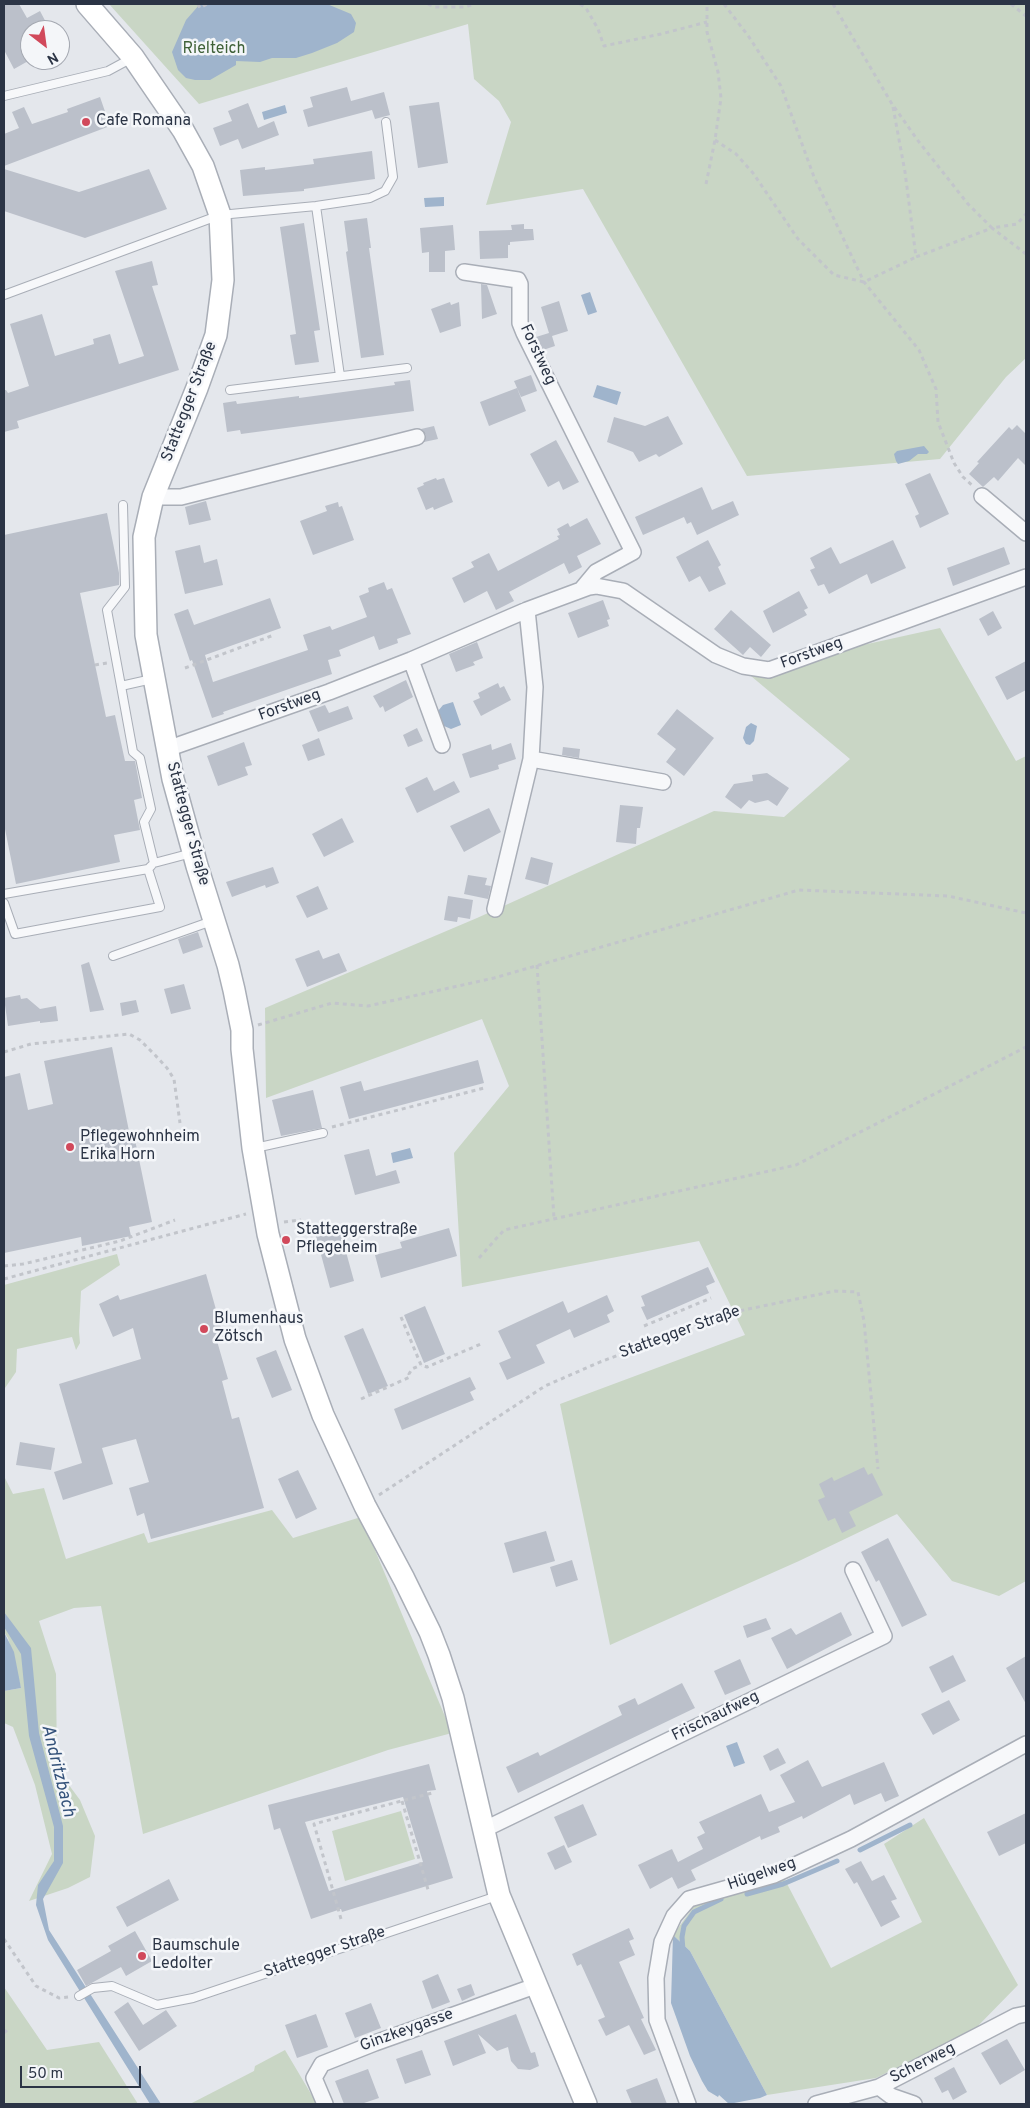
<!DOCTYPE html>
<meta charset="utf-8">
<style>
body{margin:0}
#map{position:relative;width:1030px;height:2108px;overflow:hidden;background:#e4e7ec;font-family:Overpass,sans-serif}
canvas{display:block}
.frame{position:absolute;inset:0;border:5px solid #2b3445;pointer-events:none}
.north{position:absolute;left:20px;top:20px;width:50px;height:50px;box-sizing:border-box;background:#f4f6f9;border:1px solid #a4a8b1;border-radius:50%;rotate:150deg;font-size:14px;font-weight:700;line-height:20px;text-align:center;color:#2b3445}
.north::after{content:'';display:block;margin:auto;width:18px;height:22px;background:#d1495b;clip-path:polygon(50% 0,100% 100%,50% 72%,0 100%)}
.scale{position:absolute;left:20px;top:2066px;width:121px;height:22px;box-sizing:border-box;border:2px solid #2b3445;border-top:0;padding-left:6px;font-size:15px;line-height:18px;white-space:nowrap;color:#2b3445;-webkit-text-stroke:4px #f4f6f9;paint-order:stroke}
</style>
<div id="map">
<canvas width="1030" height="2108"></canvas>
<div class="frame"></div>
<div class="north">N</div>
<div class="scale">50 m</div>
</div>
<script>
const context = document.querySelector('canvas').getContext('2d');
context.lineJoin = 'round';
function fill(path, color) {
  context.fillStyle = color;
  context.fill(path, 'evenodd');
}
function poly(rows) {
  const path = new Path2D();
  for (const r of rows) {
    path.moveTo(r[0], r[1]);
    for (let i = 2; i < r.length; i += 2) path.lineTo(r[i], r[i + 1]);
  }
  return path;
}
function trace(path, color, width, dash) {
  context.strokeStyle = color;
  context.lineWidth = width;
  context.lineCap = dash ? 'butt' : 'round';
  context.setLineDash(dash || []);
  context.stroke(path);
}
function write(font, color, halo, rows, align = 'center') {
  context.font = font + ' Overpass,sans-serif';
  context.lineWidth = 5;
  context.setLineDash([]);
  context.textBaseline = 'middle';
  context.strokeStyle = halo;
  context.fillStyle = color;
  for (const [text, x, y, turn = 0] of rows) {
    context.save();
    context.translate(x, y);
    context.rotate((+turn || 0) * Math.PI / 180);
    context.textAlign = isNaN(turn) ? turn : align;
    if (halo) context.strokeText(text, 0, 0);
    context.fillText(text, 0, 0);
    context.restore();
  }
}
fill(poly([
 [109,4,1026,4,1026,358,1006,377,940,459,747,476,583,189,486,205,511,122,499,101,474,79,468,24,199,104],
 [940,628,1016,761,1026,756,1026,1581,999,1596,952,1581,897,1514,799,1561,610,1645,560,1404,745,1335,699,1241,462,1287,454,1153,509,1086,482,1019,266,1098,265,1008,477,918,714,811,784,817,850,759,745,671],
 [117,1254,120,1265,81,1291,79,1331,80,1343,76,1350,72,1337,17,1349,16,1372,5,1388,4,1403,4,1285],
 [4,1476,13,1494,44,1488,66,1559,144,1533,148,1543,272,1510,293,1538,361,1517,452,1733,388,1750,143,1834,101,1606,74,1608,39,1621,56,1674,57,1769,80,1800,95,1836,90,1877,68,1888,29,1901,52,1854,35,1785,13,1727,4,1723,4,1691,21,1688,8,1638,4,1632],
 [401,1811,415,1859,345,1881,332,1831],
 [924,1818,1018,1985,974,2030,876,2078,767,2095,690,1951,673,1935,700,1898,784,1878,831,1968,922,1922,884,1844],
 [4,1987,47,2050,99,2042,138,2104,4,2104],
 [285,2050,317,2104,190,2104,254,2071,255,2066]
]), '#c9d6c5');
fill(poly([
 [200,4,327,4,351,14,356,23,354,32,337,43,312,53,296,58,272,58,260,62,236,61,236,65,210,80,195,80,186,78,178,70,172,52,186,20],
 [285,105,287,113,264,120,262,112],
 [444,197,444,206,425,207,424,198],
 [590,292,597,312,588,315,581,295],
 [597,385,621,392,617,405,593,397],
 [924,446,929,452,927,454,918,454,909,461,898,464,896,461,894,454,897,451],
 [453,702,461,725,451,729,444,726,438,711,443,705],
 [751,723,757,726,754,741,750,745,746,744,743,738,746,727],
 [410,1148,413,1158,393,1163,391,1153],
 [4,1612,31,1648,39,1733,63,1826,63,1863,43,1899,49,1930,161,2104,150,2104,48,1940,36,1905,38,1885,54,1861,54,1827,29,1736,21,1654,4,1627],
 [4,1632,14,1652,21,1688,4,1691],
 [737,1742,745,1763,734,1767,726,1746],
 [673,1935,690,1951,767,2095,760,2098,729,2104,719,2095,718,2097,708,2091,702,2081,690,2056,671,2003]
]), '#9fb4cc');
trace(poly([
 [860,1850,910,1825],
 [747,1894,783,1884,837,1861],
 [683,1951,682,1937,684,1926,694,1912,721,1899]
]), '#9fb4cc', 5);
fill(poly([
 [4,4,19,4,27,18,40,11,50,30,30,30,30,60,14,69,4,50],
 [347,87,351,101,384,92,390,115,375,119,372,110,308,127,303,110,313,107,310,97],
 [100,97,110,126,4,166,4,134,19,128,12,112,24,107,32,124,68,112,67,109],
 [439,102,448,163,418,168,409,106],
 [248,103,258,128,274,121,279,135,242,149,238,139,220,146,213,128,232,121,228,111],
 [372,151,375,179,304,189,304,191,243,196,240,170,265,167,265,170,314,164,313,159],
 [4,169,79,192,149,169,167,209,85,238,4,211],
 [367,218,371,248,369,248,384,355,361,358,346,252,348,251,344,221],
 [304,223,320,330,314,331,319,362,295,365,290,335,296,334,280,227],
 [524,224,524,229,533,229,534,240,510,242,510,245,508,245,508,258,480,259,479,231,512,230,511,225],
 [453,225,455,250,445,251,445,272,429,272,429,252,422,253,420,228],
 [152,261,158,285,152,286,179,370,17,421,19,428,4,432,4,390,6,390,8,393,29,386,10,324,42,314,55,356,94,344,93,339,110,334,119,364,144,356,115,271],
 [481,284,487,285,497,314,482,319],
 [559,301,568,331,552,336,555,346,543,350,536,337,549,333,541,307],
 [450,302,451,305,459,302,461,326,440,333,431,309],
 [531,375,537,391,521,397,514,381],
 [410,380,414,411,241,434,240,430,227,432,223,403,236,401,237,404,299,396,299,398,395,385,394,382],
 [517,388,526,411,489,426,480,402],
 [668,416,683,444,659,457,656,454,639,462,633,452,607,442,614,417,645,426],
 [1017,425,1026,434,1026,466,1018,458,998,481,994,477,983,487,969,474,979,463,977,462,1009,427,1012,430],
 [434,426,438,439,424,442,426,435,421,429],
 [556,440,579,482,563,490,559,481,548,487,530,454],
 [930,473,949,514,920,528,915,516,919,514,905,484],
 [436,478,437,480,444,478,453,502,434,510,433,507,426,510,417,488,424,485,423,483],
 [702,487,712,510,733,501,739,515,697,535,691,522,687,524,684,517,643,535,635,517],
 [206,501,211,520,189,525,185,507],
 [338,502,339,507,342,506,354,540,313,555,300,521,327,511,325,506],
 [107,513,119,573,119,585,80,593,106,717,115,715,125,761,135,761,142,798,134,800,140,830,114,835,120,862,16,884,4,824,4,535],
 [587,518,601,544,577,556,582,567,569,574,564,563,509,592,514,601,496,610,487,591,464,603,452,578,474,567,471,562,489,553,498,571,559,539,557,536,560,535,557,529,568,523,570,527],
 [708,540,721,565,718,567,726,584,709,592,700,576,689,582,676,557],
 [893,540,906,568,871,584,867,574,829,594,824,584,818,586,810,570,815,568,810,558,831,547,840,564],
 [200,545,204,563,217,559,223,585,185,594,175,551],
 [1004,547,1010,564,953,586,947,568],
 [384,582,387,590,392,588,411,634,397,639,398,643,379,650,374,636,339,650,341,656,328,660,332,674,223,712,224,714,212,718,192,660,190,661,174,614,188,609,194,625,270,598,281,628,205,655,213,682,308,650,303,635,330,626,332,630,367,617,359,596,369,592,368,588],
 [799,591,808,608,804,610,807,615,773,633,763,611],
 [603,600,610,619,607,620,609,626,578,638,568,613],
 [731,610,771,645,761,657,750,647,743,655,714,629],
 [993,611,1002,628,988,636,979,619],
 [477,642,483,658,473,662,475,665,456,672,449,654],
 [1026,661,1026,690,1007,700,995,677],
 [406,680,413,697,385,712,383,706,380,708,373,696],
 [498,683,500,688,504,686,511,700,481,716,473,701,480,698,478,693],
 [325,705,329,713,348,706,353,719,318,732,309,711],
 [677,709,714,738,684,776,666,762,676,749,657,734],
 [417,728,423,741,408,747,403,735],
 [319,738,325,755,308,761,302,745],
 [244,742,252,765,245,767,248,775,218,786,207,756],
 [511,743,516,759,498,765,499,769,470,778,462,754,491,744,492,750],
 [563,747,580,749,579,758,562,755],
 [767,773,789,788,777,806,768,800,755,803,749,800,741,809,725,797,734,784,753,781,752,775],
 [427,777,434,791,454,781,460,792,417,813,405,788],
 [620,805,643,807,640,828,637,828,636,844,616,842],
 [489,808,501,832,464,852,450,826],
 [342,818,354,842,324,857,312,834],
 [531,857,553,863,548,885,525,879],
 [273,867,279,883,266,888,265,885,232,897,226,882],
 [468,875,487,878,485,885,491,886,488,899,464,894],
 [318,886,328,909,307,918,296,896],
 [448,896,473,900,470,919,458,917,457,922,444,920],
 [198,932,203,947,183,954,178,939],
 [319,950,323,959,339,953,347,971,307,987,295,959],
 [89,962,104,1010,90,1012,81,965],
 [184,984,191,1009,171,1014,164,989],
 [20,995,21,999,27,998,40,1009,56,1006,58,1021,40,1023,40,1021,8,1026,4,998],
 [136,1000,139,1012,122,1016,120,1003],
 [112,1047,130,1136,134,1135,152,1222,129,1227,131,1236,82,1246,81,1237,4,1253,4,1077,20,1073,28,1110,53,1104,44,1061],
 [478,1060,484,1083,349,1119,340,1087,361,1081,364,1091],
 [313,1090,322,1128,281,1136,272,1100],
 [369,1149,376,1176,396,1170,400,1183,355,1195,344,1155],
 [449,1228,457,1256,381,1278,375,1255,402,1248,400,1242],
 [340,1230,354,1281,330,1288,316,1236],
 [708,1267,715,1282,706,1286,709,1293,647,1320,641,1307,645,1306,641,1296],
 [206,1274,224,1338,217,1341,228,1379,222,1381,232,1419,239,1417,264,1508,151,1539,144,1513,137,1516,129,1488,149,1482,136,1439,102,1448,113,1484,63,1500,54,1472,82,1463,59,1384,141,1359,133,1328,113,1337,99,1304,118,1295,120,1300],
 [607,1295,614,1311,607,1315,610,1322,574,1338,570,1329,536,1345,545,1363,507,1380,499,1363,511,1358,498,1331,563,1301,568,1313],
 [425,1306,445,1354,424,1363,404,1315],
 [363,1328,388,1386,368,1394,344,1336],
 [276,1350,292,1390,272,1398,256,1358],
 [470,1377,476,1389,470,1392,474,1400,402,1430,394,1409],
 [20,1442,55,1448,51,1470,16,1465],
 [864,1467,868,1475,872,1473,883,1495,849,1512,856,1526,842,1533,835,1518,828,1521,818,1500,825,1497,819,1484,832,1477,834,1481],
 [298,1470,317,1509,296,1519,278,1479],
 [546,1531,555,1561,513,1573,504,1543],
 [888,1538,927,1615,902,1627,879,1580,876,1582,861,1552],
 [572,1560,578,1580,556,1587,550,1567],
 [841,1612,852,1635,787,1669,771,1638,791,1628,796,1635],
 [766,1618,771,1629,747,1638,743,1626],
 [953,1655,966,1681,942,1693,929,1667],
 [1026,1656,1026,1704,1006,1668],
 [740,1659,751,1684,725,1695,714,1671],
 [682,1683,695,1708,518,1793,506,1767,538,1752,540,1756,622,1715,618,1706,635,1698,638,1705],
 [949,1700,960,1720,933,1735,921,1714],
 [778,1748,786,1763,770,1771,763,1756],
 [808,1760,822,1787,884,1762,899,1796,885,1802,881,1793,854,1805,850,1794,803,1819,802,1816,778,1827,780,1832,761,1840,760,1836,691,1870,696,1880,678,1889,672,1877,650,1889,638,1865,672,1849,678,1862,703,1849,697,1837,705,1833,699,1822,761,1794,769,1812,795,1802,780,1775],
 [429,1764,436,1790,427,1791,453,1878,342,1912,341,1909,311,1919,280,1828,274,1830,268,1805],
 [403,1797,423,1862,329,1891,305,1822],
 [583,1804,597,1835,568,1848,554,1817],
 [1026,1813,1026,1843,999,1856,987,1832],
 [564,1845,572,1862,555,1870,547,1853],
 [861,1861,872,1881,884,1875,897,1899,891,1901,900,1917,881,1927,857,1882,854,1884,845,1869],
 [169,1879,179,1900,127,1927,116,1907],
 [629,1928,634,1939,629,1941,635,1955,619,1962,644,2018,641,2019,656,2050,644,2055,629,2025,606,2036,598,2020,605,2017,581,1964,577,1966,572,1954],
 [135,1931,152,1961,126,1976,121,1967,86,1986,77,1970,111,1951,108,1946],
 [438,1974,450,2002,432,2009,422,1981],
 [471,1984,475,1995,462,2001,457,1989],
 [128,2002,143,2025,166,2010,177,2026,139,2051,114,2012],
 [371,2003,381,2028,355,2038,345,2013],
 [316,2014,328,2047,297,2058,285,2025],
 [516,2014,531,2053,535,2052,539,2066,530,2070,518,2069,511,2061,508,2047,497,2051,478,2034,486,2053,453,2066,444,2041],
 [1007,2039,1025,2070,1000,2085,981,2053],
 [422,2050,431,2075,405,2084,396,2059],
 [954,2067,967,2092,953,2100,948,2090,942,2093,934,2078],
 [368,2069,379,2098,361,2104,344,2104,335,2081],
 [657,2078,667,2104,632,2104,626,2090]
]), '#bbc0ca');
const service = poly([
 [4,96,108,71,132,58],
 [316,206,340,376],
 [4,295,220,215,316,206,370,198,385,191,393,177,386,122],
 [230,390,407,368],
 [123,505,125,587,107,610,121,686,152,679],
 [121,686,133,752,140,758,151,809,144,822,154,863,192,853],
 [4,894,148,869,151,866],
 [4,903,15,934,160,907,148,869],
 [113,956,212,921],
 [255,1148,323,1133],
 [79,1996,93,1988,112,1986,157,2005,193,1998,497,1896]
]);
const minor = poly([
 [464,272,518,280,520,284,520,323,524,333,633,552,596,572,581,590],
 [982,496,1026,533],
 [153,497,181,497,417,437],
 [527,610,535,687,531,759,663,782],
 [411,660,442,745],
 [167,749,329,692,411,660,527,610,589,587,596,586,623,591,716,655,743,666,769,670,1026,577],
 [495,909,531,759],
 [483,1830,884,1636,853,1570],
 [879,2087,891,2096,914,2104],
 [325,2104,314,2078,322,2064,375,2043,535,1986],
 [688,2104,657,2020,656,1978,662,1942,674,1916,689,1899,774,1875,851,1839,1026,1744],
 [816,2104,879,2087,1016,2016,1026,2014]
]);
const secondary = poly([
 [87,4,133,57,183,130,203,166,220,215,223,280,216,335,197,388,153,497,144,537,146,635,173,779,197,866,228,965,234,990,242,1030,242,1049,253,1148,268,1234,295,1339,323,1415,365,1506,404,1579,430,1632,439,1655,453,1698,499,1895,586,2104]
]);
trace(service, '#a9aeb7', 10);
trace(minor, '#a9aeb7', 18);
trace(secondary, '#a9aeb7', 24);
trace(poly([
 [198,4,200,8,207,4],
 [428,4,435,7,465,7,475,4],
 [580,4,586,8,598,29,604,46,661,34,707,22],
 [724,4,749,37,781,86,814,177,864,282,919,350,936,389,938,422,954,463,963,477,973,486],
 [833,4,892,104,919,142,968,204,992,228,1017,224,1026,214],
 [1011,4,1026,16],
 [893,107,905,172,916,257,992,228,1026,254],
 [715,140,736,154,753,173,798,239,834,275,864,282,916,257],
 [706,184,715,140,721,98,718,72,707,32,707,4],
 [95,665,107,663],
 [185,668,274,635],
 [537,965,554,1218],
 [258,1025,332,1003,368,1006,494,978,799,890,948,896,1026,913],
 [4,1052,31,1044,129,1034,140,1040,155,1055,167,1068,174,1079,180,1123],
 [332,1127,484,1088],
 [284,1222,300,1220,303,1227],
 [479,1258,504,1230,796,1165,1026,1047],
 [4,1266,23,1264,120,1241,175,1220],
 [4,1279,246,1214],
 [401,1317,421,1365,427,1367,481,1344],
 [644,1326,711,1298],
 [361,1399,410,1377,409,1374,412,1369,421,1365],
 [379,1495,545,1386,600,1362,734,1312,835,1291,858,1292,864,1321,878,1469],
 [402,1801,429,1893],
 [341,1919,314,1824,432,1793],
 [4,1939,36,1986,59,1998,68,1997],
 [4,2033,8,2029]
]), '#c2c5cb', 3, [4, 4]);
trace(service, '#f7f8fa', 8);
trace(minor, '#f7f8fa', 15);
trace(secondary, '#fff', 21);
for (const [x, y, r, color] of [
 [86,122,5,"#d1495b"],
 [70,1147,5,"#d1495b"],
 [286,1240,5,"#d1495b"],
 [204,1329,5,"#d1495b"],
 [142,1956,5,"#d1495b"]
]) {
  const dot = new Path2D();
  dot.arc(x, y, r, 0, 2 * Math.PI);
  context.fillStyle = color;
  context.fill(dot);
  trace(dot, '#f4f6f9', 2);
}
write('16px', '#3f6138', '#f4f6f9', [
 ["Rielteich",214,50]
]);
write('16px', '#2b3445', '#f4f6f9', [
 ["Cafe Romana",96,122],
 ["Pflegewohnheim",80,1138],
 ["Erika Horn",80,1156],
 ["Statteggerstraße",296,1231],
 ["Pflegeheim",296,1249],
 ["Blumenhaus",214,1320],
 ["Zötsch",214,1338],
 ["Baumschule",152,1947],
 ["Ledolter",152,1965]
], 'left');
write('16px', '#2b3445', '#f4f6f9', [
 ["Forstweg",537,355,65],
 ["Stattegger Straße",190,402,-69],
 ["Forstweg",812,654,-20],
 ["Forstweg",290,706,-20],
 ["Stattegger Straße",187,824,75],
 ["Stattegger Straße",680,1333,-20],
 ["Frischaufweg",716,1717,-26],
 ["Hügelweg",762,1875,-19],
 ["Stattegger Straße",325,1953,-19],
 ["Ginzkeygasse",407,2031,-20],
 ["Scherweg",923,2064,-27]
]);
write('italic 18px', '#34527a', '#f4f6f9', [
 ["Andritzbach",57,1771,76]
]);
</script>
